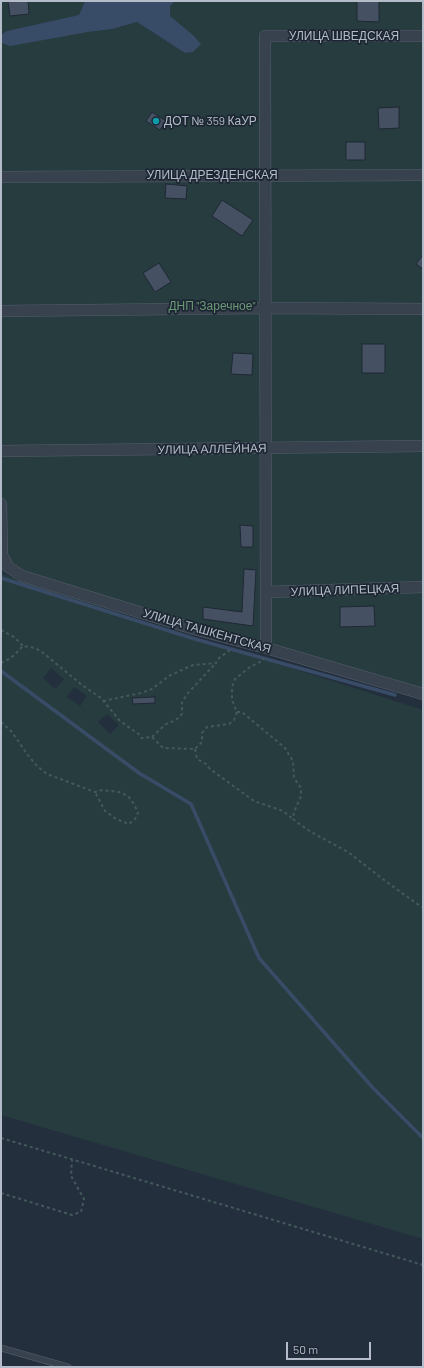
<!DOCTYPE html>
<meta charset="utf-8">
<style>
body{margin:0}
#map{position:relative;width:424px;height:1368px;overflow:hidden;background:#242f3e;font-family:Barlow,sans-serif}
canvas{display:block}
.frame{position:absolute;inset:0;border:2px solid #b4bcc9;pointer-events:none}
.scale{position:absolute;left:286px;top:1342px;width:85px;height:18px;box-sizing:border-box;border:2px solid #b4bcc9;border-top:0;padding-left:5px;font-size:12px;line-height:14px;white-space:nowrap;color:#b4bcc9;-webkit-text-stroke:3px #1d2633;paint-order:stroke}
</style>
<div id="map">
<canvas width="424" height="1368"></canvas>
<div class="frame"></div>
<div class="scale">50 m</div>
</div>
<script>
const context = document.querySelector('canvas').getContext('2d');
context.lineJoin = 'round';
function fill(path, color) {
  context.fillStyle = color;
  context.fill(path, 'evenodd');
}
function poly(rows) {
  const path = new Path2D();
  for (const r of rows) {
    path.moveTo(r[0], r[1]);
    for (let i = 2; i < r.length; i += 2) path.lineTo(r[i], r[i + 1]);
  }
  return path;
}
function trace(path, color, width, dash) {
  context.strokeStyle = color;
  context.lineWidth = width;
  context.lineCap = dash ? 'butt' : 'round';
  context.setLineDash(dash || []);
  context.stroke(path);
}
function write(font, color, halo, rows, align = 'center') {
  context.font = font + ' Barlow,sans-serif';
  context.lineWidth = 3.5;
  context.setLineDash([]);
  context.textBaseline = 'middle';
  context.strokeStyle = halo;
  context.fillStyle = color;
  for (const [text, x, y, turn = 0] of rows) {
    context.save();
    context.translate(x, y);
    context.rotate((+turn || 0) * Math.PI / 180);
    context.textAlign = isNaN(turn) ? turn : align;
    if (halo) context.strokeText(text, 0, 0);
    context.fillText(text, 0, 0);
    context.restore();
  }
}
fill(poly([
 [1,1,85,1,80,15,7,31,2,34,88,32,112,29,137,22,185,53,193,52,193,35,170,16,170,6,175,1,423,1,423,694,48,585,1,559],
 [1,573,32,585,423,710,423,1239,1,1115],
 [51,668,64,679,55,689,43,678],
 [74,687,87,696,80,706,67,697],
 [107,714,119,725,110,734,98,722]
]), '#263c3f');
fill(poly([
 [85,1,175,1,170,6,170,16,193,35,201,44,193,52,185,53,137,22,112,29,88,32,10,46,2,43,2,34,7,31,79,15]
]), '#394c67');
trace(poly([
 [1,578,195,639,395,695],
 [1,671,139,773,191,804,259,958,373,1088,423,1138]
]), '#394c67', 3.5);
const building = poly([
 [8,1,28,1,29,14,10,16,8,1],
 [357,1,379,1,379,22,357,21,357,1],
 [399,107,399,128,379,129,378,108,399,107],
 [152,112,166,121,160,130,146,121,152,112],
 [346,142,365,142,365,160,346,160,346,142],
 [166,184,187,186,186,199,165,198,166,184],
 [222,200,253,220,242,236,212,216,222,200],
 [423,255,423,269,416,264,423,255],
 [159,263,171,282,155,292,143,273,159,263],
 [362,344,385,344,385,373,362,373,362,344],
 [233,353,253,354,252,375,231,374,233,353],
 [240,525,253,526,253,547,241,547,240,525],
 [244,569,256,570,253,626,203,619,203,607,242,612,244,569],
 [374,606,375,626,340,627,340,607,374,606],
 [155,697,155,703,133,704,132,698,155,697]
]);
fill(building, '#455162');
trace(building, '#1f2835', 1);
const service = poly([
 [1,1348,68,1367]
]);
const minor = poly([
 [1,177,423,175],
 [1,311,266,308,423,309],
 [1,451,423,446],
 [1,504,2,555,8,567,22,576,194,629,266,648,423,694],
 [266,592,423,587],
 [266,648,265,36,423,36]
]);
trace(service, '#565f6c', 7);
trace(minor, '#565f6c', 12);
trace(poly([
 [1,630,14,637,23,646],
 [1,663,11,658,23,646,35,648,42,652,82,685,101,698,120,721,140,735,141,738,152,737,163,748,195,749,202,742,202,733,207,727,229,724,234,720,237,712,232,700,232,687,235,679,250,667,262,661,264,658],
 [103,701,141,693,152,689,169,676,186,668,193,665,216,663,218,659,230,650],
 [237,712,242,712,285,748,293,761,294,778,301,788,301,796,294,812,293,819,298,823,311,832,348,852,388,883,423,908],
 [1,722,12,732,27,754,37,766,47,774,95,792,102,790,119,792,128,796,134,804,138,813,135,819,129,824,116,819,105,811,95,792],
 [152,737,166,724,176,720,182,714,182,702,188,693,215,664],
 [195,749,197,759,206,764,210,769,254,801,283,811,293,819],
 [1,1138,423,1265],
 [1,1193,72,1215,81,1212,84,1199,71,1176,72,1160]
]), '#44595c', 2, [3, 3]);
trace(service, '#38414e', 5.5);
trace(minor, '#38414e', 11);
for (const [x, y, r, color] of [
 [156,121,4,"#0f9aa8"]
]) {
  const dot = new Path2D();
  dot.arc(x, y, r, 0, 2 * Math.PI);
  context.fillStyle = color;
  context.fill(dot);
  trace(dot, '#1d2633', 1.5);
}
write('12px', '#b4bcc9', '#1d2633', [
 ["УЛИЦА ШВЕДСКАЯ",344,36],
 ["УЛИЦА ДРЕЗДЕНСКАЯ",212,175],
 ["УЛИЦА АЛЛЕЙНАЯ",212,449,-1],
 ["УЛИЦА ЛИПЕЦКАЯ",345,590,-2],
 ["УЛИЦА ТАШКЕНТСКАЯ",207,631,16]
]);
write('12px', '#b4bcc9', '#1d2633', [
 ["ДОТ № 359 КаУР",164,121]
], 'left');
write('12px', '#6b9a76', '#1d2633', [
 ["ДНП \"Заречное\"",212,306]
]);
</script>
